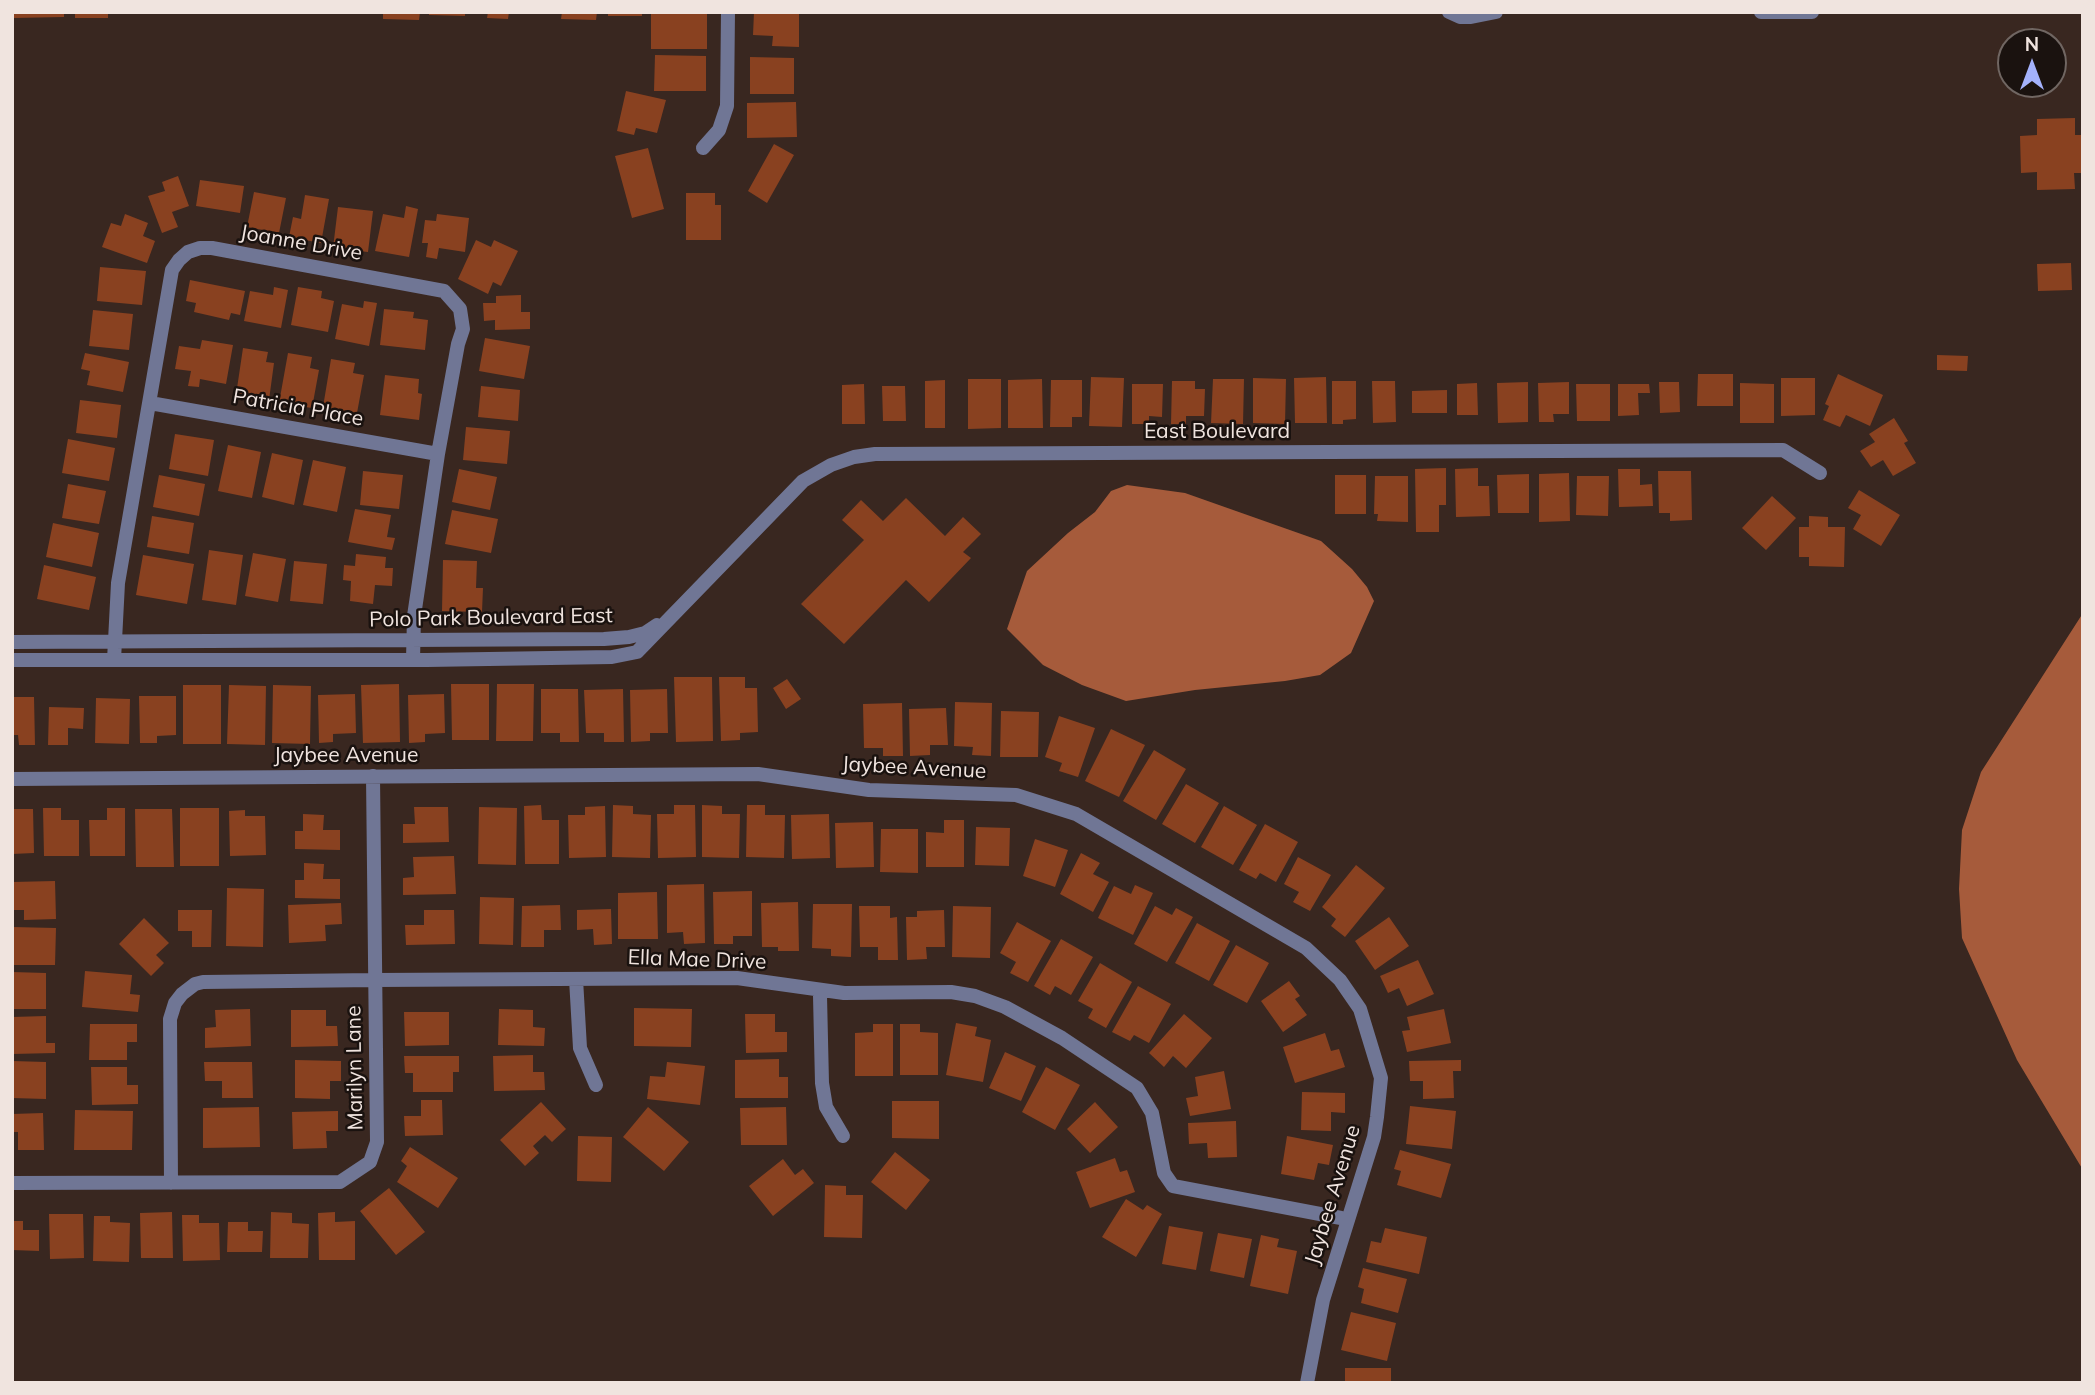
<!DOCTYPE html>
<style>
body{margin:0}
#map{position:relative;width:2095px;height:1395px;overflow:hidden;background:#392720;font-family:Mulish,sans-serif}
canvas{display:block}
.frame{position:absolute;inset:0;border:14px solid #f0e4df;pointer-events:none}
.north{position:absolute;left:1997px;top:28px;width:70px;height:70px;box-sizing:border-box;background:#1a120f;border:2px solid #706662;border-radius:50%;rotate:0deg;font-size:19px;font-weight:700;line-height:28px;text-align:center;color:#f0e4df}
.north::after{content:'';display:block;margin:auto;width:24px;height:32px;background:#a4b2fc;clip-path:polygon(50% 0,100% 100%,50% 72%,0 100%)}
</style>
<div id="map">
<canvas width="2095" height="1395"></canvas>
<div class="frame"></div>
<div class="north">N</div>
</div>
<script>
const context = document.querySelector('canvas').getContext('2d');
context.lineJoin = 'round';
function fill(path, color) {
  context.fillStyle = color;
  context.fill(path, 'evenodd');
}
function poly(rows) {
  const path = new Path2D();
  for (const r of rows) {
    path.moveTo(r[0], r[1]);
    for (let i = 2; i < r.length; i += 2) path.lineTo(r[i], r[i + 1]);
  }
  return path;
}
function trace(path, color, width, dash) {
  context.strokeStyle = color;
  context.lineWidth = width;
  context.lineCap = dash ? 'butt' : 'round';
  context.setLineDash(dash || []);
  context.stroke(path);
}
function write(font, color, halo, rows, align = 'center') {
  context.font = font + ' Mulish,sans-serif';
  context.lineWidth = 5;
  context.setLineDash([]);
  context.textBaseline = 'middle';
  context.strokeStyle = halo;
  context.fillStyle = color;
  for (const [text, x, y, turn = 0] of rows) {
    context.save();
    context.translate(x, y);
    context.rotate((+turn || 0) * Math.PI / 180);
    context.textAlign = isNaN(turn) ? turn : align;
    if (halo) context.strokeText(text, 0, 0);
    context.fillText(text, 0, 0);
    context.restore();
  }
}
fill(poly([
 [1127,485,1185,493,1321,541,1352,569,1367,587,1374,601,1351,653,1320,675,1285,681,1195,690,1126,701,1082,685,1043,665,1007,629,1027,571,1068,533,1095,512,1111,491],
 [2083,613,2083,1170,2017,1060,1962,938,1959,889,1962,830,1981,772]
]), '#a65b3b');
fill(poly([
 [14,12,64,12,64,17,14,18],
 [75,12,108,12,108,18,75,18],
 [383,12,420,12,419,20,383,19],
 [429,12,465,12,465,16,429,15],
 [488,12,509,12,508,19,487,18],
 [562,12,597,12,596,20,561,19],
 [608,12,642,12,642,16,608,16],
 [651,12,707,12,707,49,651,49],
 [754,12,799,12,799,47,772,46,773,36,753,35],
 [655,55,706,56,706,91,654,91],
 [750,57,794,58,794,94,750,94],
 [626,91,666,100,657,133,636,128,634,135,617,131],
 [796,102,797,137,747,138,747,103],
 [2075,118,2075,135,2083,135,2083,173,2074,173,2075,189,2037,190,2037,172,2021,173,2020,136,2037,135,2037,119],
 [774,144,794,155,767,203,748,191],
 [648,148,664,209,632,218,615,156],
 [178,176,189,206,172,212,178,227,162,233,148,196,165,191,162,182],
 [200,180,244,186,240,213,196,206],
 [254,192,286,198,279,233,247,227],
 [686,193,715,193,715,205,721,205,721,240,686,240],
 [305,195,329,199,321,243,289,237,293,217,301,219],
 [406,206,418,209,409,257,375,251,383,214,404,218],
 [338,207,373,211,368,252,333,248],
 [125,214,148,223,143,236,155,241,147,263,102,247,111,223,121,226],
 [437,214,469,218,465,252,439,248,437,259,426,257,428,243,422,243,425,220,436,221],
 [476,240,491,247,494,240,518,251,501,286,493,282,488,294,458,279],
 [2071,263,2072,290,2038,291,2037,264],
 [100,267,146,271,142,305,97,301],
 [190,280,245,291,240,315,231,313,229,320,194,312,196,303,186,301],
 [274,287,288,290,281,328,244,321,250,291,273,295],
 [298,287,322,291,321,298,334,301,328,332,291,325],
 [521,295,521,312,530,312,530,329,495,330,495,320,484,321,483,303,496,303,496,296],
 [364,301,377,303,369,346,335,339,342,304,363,308],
 [384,309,414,312,413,318,428,320,425,350,380,345],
 [93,310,133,314,129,350,89,346],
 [485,338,530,346,524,379,479,371],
 [202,340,233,345,226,384,200,379,199,387,188,386,191,371,175,369,179,346,200,349],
 [243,348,268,352,266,362,274,363,269,400,236,395],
 [85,353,129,362,123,392,87,385,90,371,81,369],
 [288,353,312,357,310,368,319,370,312,408,279,403],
 [1937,355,1968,356,1967,371,1937,370],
 [331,359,355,363,353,373,364,375,357,413,323,407],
 [1698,374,1733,374,1733,406,1697,406],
 [1838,374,1883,395,1870,426,1846,415,1840,427,1823,420,1829,406,1825,404],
 [385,375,419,379,418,393,422,394,419,420,380,415],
 [1091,377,1124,378,1122,427,1089,426],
 [1326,377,1327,423,1295,423,1294,378],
 [1253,378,1286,379,1285,424,1253,423],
 [1781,378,1815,378,1815,415,1781,416],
 [968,379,1001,379,1001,428,968,429],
 [1042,379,1043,428,1008,428,1008,380],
 [1213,379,1244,379,1243,424,1211,423],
 [945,380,945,428,925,428,925,381],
 [1051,380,1082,380,1082,417,1072,417,1072,427,1050,427],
 [1172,381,1195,381,1195,389,1205,389,1204,416,1186,416,1186,424,1171,424],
 [1332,381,1356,381,1356,419,1343,420,1343,424,1332,424],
 [1372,381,1395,381,1396,422,1373,423],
 [1528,382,1528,422,1498,423,1497,383],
 [1569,382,1569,414,1553,414,1554,422,1539,422,1538,383],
 [1659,382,1679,382,1680,412,1660,413],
 [1477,383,1478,415,1457,415,1457,384],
 [1740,383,1774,384,1774,423,1740,423],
 [864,384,865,424,842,424,842,385],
 [1132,384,1163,384,1162,417,1149,416,1149,424,1132,424],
 [1576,384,1610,384,1610,421,1577,421],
 [1618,384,1649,384,1650,393,1638,393,1639,415,1618,416],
 [481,386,520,390,518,421,478,417],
 [882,386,905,386,906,421,883,421],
 [1447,390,1447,413,1412,413,1412,391],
 [80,400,121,405,117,438,76,433],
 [1894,418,1908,441,1904,443,1916,463,1893,476,1883,460,1871,467,1860,451,1875,442,1869,434],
 [466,427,510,431,507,464,463,460],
 [175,434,214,440,208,476,169,469],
 [68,439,115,448,109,481,62,473],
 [228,445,261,452,252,498,218,491],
 [272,453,303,460,294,505,262,497],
 [313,460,346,467,337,512,303,505],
 [1446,468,1446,505,1439,505,1439,532,1416,532,1415,469],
 [1478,468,1478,486,1489,486,1490,516,1456,517,1455,469],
 [459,469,497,477,490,510,452,502],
 [1618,469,1640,469,1640,485,1652,484,1653,506,1619,507],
 [363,471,403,475,399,509,360,505],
 [1658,471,1691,471,1692,520,1670,521,1670,513,1659,513],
 [1569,473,1570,521,1539,522,1539,474],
 [1529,474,1529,513,1498,513,1497,475],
 [159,475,205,484,199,516,153,507],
 [1335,475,1366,475,1366,514,1335,514],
 [1375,476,1408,476,1408,522,1377,521,1378,514,1374,514],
 [1577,476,1609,476,1608,516,1576,515],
 [68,484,106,491,99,524,62,518],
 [1859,490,1900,515,1881,546,1853,529,1861,515,1848,508],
 [1772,496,1796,518,1766,550,1742,528],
 [906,498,945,536,963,517,981,534,963,552,971,558,929,602,906,580,844,644,801,604,864,540,842,520,861,500,883,521],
 [355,509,391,515,387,537,395,538,392,550,348,542],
 [452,510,498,519,491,553,445,544],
 [152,516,194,523,189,554,147,547],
 [1809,516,1828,517,1828,527,1845,527,1844,567,1809,566,1809,557,1799,557,1799,527,1809,527],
 [53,523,99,533,92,567,46,557],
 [209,550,243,555,236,605,202,600],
 [253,553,286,559,278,602,245,596],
 [356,554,386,557,385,568,393,568,392,586,375,585,373,604,350,601,351,581,343,580,344,565,355,566],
 [143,555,194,564,187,604,136,595],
 [443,560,477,561,476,588,483,588,482,612,442,611],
 [294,561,327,564,323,604,290,601],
 [44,565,96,577,89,610,37,599],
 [674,677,712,677,713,741,676,742],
 [719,677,745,677,745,688,757,688,758,732,740,733,740,740,721,741],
 [787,679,801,699,786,709,773,688],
 [399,684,400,742,363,743,361,685],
 [451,684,489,684,489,740,452,740],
 [497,684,534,684,533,741,496,741],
 [183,685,221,685,221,744,183,744],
 [229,685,266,686,265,745,227,744],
 [273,685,311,686,310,744,272,743],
 [541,689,578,689,579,742,560,742,560,733,541,733],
 [623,689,624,742,604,742,604,733,586,733,584,690],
 [667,689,668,733,650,733,650,741,631,742,630,690],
 [355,694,356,733,333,734,333,742,319,743,318,695],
 [444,694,445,733,425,734,425,742,409,743,408,695],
 [139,696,176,696,176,735,157,736,157,743,140,743],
 [12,697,34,697,35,745,19,745,18,735,12,735],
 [96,698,130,699,129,744,95,743],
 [955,702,992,703,991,756,972,755,973,747,954,746],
 [902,703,903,756,883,756,883,748,864,748,863,704],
 [49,707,84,708,83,729,68,728,68,745,48,745],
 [946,708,948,745,930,745,930,755,910,756,909,709],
 [1001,711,1039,712,1038,757,1000,757],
 [1059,716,1095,728,1078,777,1059,771,1062,763,1045,757],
 [1111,729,1145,745,1119,797,1085,781],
 [1154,750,1186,769,1156,820,1123,801],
 [1186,784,1219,803,1195,843,1162,824],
 [541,805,542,820,559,820,559,864,525,864,524,806],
 [613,805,633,806,633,814,651,815,650,858,612,857],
 [674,805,695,805,696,857,658,858,657,814,674,814],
 [702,805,722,806,722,814,740,814,739,858,702,857],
 [747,805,765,805,765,815,785,815,784,858,746,857],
 [605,806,606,857,569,858,568,815,585,815,585,807],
 [1224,806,1257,825,1233,865,1201,847],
 [414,807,448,807,449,842,403,843,403,824,415,824],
 [479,807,517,808,516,865,478,864],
 [43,808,61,808,61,820,79,820,79,856,44,856],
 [107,808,125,808,125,856,90,856,89,820,107,820],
 [180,808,219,808,219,866,180,866],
 [12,809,33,809,34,853,12,854],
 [135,809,172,809,174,867,136,867],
 [245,810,245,816,265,816,266,855,230,856,229,811],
 [303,814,324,815,323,830,340,830,340,850,295,849,295,831,303,831],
 [829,814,830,858,792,859,791,815],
 [944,820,964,820,964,867,926,867,926,832,944,833],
 [873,822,874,867,836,868,835,823],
 [1265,824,1298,842,1276,882,1260,873,1256,879,1239,870],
 [976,827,1010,828,1009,866,975,865],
 [881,829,918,829,918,873,880,872],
 [1035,839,1068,850,1055,887,1023,876],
 [1081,853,1100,863,1093,874,1109,882,1093,912,1060,894],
 [454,856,456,894,403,895,403,878,414,877,413,857],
 [1298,857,1331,875,1310,911,1293,902,1299,892,1284,884],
 [304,863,324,864,323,879,340,879,340,899,295,898,295,880,304,880],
 [1356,865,1385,888,1345,937,1331,926,1336,919,1322,907],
 [55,881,56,919,24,920,24,910,12,910,12,882],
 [704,884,705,943,684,944,683,932,667,933,667,885],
 [1135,885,1153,893,1133,935,1098,918,1114,886,1131,894],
 [227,888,264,889,263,947,226,946],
 [752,891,752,936,733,936,733,944,714,944,713,892],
 [657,892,658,939,618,939,618,893],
 [480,897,514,898,513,945,479,944],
 [798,902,799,951,778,951,778,947,762,947,761,903],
 [341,903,342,924,325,925,326,941,289,943,288,905],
 [813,904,852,904,851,957,831,956,831,949,812,948],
 [560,905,561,930,544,930,544,947,521,947,522,906],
 [859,906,890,906,890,918,897,917,898,960,878,960,878,947,860,947],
 [953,906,991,907,990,958,952,957],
 [1155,906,1172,915,1176,908,1193,917,1167,962,1134,944],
 [611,909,612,944,594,945,593,929,577,930,577,910],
 [178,910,212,910,211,947,192,947,192,931,178,931],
 [424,910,454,910,455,944,406,945,405,925,424,925],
 [944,910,945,947,926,947,927,959,907,960,906,917,917,917,917,911],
 [1389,917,1409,946,1375,970,1355,941],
 [144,918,169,943,156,955,164,963,151,976,119,944],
 [1017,922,1051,941,1028,982,1010,973,1016,962,1000,953],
 [1197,923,1230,941,1209,981,1175,963],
 [12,927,56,928,55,965,12,965],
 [1061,939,1093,957,1071,995,1055,986,1050,995,1034,986],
 [1236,945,1269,963,1247,1003,1213,985],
 [1418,960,1434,994,1407,1006,1399,988,1388,993,1380,976],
 [1100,963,1132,982,1106,1028,1088,1018,1093,1009,1078,1001],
 [85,971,132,975,130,994,140,995,138,1012,82,1007],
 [12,972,46,973,46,1009,12,1009],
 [1289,981,1300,996,1295,999,1307,1015,1283,1032,1261,1001],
 [1138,986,1171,1004,1149,1043,1134,1035,1130,1041,1112,1032],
 [634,1008,692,1009,691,1047,634,1046],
 [250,1009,251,1046,205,1048,205,1028,216,1027,215,1010],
 [499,1009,533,1010,533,1027,545,1028,544,1046,498,1045],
 [1444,1009,1451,1043,1407,1052,1402,1031,1410,1030,1407,1017],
 [291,1010,326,1010,326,1026,337,1026,338,1046,291,1047],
 [404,1012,449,1012,449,1045,405,1046],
 [745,1014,775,1014,775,1032,787,1032,787,1052,746,1053],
 [1184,1014,1212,1038,1186,1068,1173,1056,1164,1067,1149,1053],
 [46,1016,46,1043,55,1043,55,1053,12,1054,12,1017],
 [956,1023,977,1027,975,1036,991,1040,983,1082,946,1075],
 [90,1024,137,1024,137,1042,127,1042,127,1060,89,1060],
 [873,1024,893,1024,893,1076,855,1076,855,1033,873,1032],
 [900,1024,920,1024,920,1032,938,1033,938,1075,900,1075],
 [1325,1033,1331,1051,1339,1049,1345,1067,1295,1083,1283,1047],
 [1005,1052,1036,1066,1021,1101,989,1088],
 [533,1055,533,1072,544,1072,545,1090,494,1091,493,1056],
 [404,1056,459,1056,459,1072,453,1072,453,1092,413,1092,413,1073,405,1073],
 [779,1059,779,1077,788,1077,788,1098,735,1098,735,1060],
 [295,1060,341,1061,341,1081,330,1081,330,1099,295,1098],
 [1461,1060,1461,1071,1453,1071,1454,1098,1423,1099,1423,1081,1410,1081,1409,1061],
 [12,1061,46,1062,46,1099,12,1098],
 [204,1062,252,1062,253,1098,222,1098,222,1081,205,1081],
 [667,1062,705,1066,700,1105,647,1099,650,1076,665,1077],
 [91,1067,127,1067,127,1085,138,1085,138,1104,92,1105],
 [1046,1067,1080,1085,1055,1130,1022,1112],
 [1224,1071,1231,1109,1190,1116,1186,1098,1198,1096,1195,1077],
 [1302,1092,1345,1093,1345,1113,1331,1112,1331,1131,1301,1130],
 [421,1100,442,1100,443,1135,405,1136,404,1116,421,1116],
 [892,1101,939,1101,939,1139,892,1138],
 [541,1102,566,1129,552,1142,545,1135,533,1146,539,1153,525,1166,500,1140],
 [1095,1102,1118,1127,1090,1153,1067,1129],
 [1410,1106,1456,1111,1452,1149,1406,1144],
 [259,1107,260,1147,203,1148,203,1108],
 [648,1107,689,1142,664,1171,623,1137],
 [786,1107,787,1145,741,1145,740,1108],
 [75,1110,133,1111,132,1150,74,1150],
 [338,1111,338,1131,326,1131,327,1148,293,1149,292,1112],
 [43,1113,44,1150,18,1150,18,1132,12,1132,12,1114],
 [1236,1121,1237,1157,1208,1158,1207,1143,1189,1144,1188,1123],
 [578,1136,612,1137,611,1182,577,1181],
 [1287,1136,1333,1145,1329,1165,1318,1163,1314,1180,1281,1174],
 [410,1147,458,1178,438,1208,397,1182,407,1166,401,1161],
 [1400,1150,1451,1164,1441,1198,1397,1185,1401,1171,1394,1169],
 [895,1152,930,1180,906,1210,871,1182],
 [1115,1158,1120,1172,1127,1170,1135,1192,1090,1208,1076,1172],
 [783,1159,795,1175,803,1169,814,1183,773,1216,749,1186],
 [825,1185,846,1186,846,1195,863,1195,862,1238,824,1237],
 [389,1188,425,1232,396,1255,360,1211],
 [1126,1199,1143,1210,1147,1205,1162,1214,1136,1257,1102,1237],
 [172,1212,173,1258,141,1258,140,1213],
 [271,1212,292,1213,292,1223,309,1224,308,1258,270,1258],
 [335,1212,335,1222,355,1221,355,1260,319,1260,318,1213],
 [49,1214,83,1214,84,1258,50,1259],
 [182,1215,199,1215,199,1223,219,1223,220,1260,183,1261],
 [94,1216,110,1216,110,1222,130,1223,129,1262,93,1261],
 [12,1221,23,1221,23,1230,39,1230,39,1251,12,1250],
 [228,1222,248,1222,248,1231,263,1231,262,1252,227,1252],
 [1169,1226,1203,1232,1196,1270,1162,1264],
 [1385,1228,1427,1237,1419,1274,1366,1262,1371,1241,1381,1243],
 [1218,1233,1252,1239,1244,1278,1210,1271],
 [1261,1235,1279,1239,1277,1247,1297,1251,1288,1294,1250,1286],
 [1363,1268,1407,1279,1398,1313,1361,1303,1364,1289,1358,1287],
 [1351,1312,1396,1323,1387,1361,1341,1350],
 [1345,1368,1391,1368,1391,1383,1345,1383]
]), '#894120');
trace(poly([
 [1449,12,1460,17,1471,17,1496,12],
 [1761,12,1812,12],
 [703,148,719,130,727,106,728,12],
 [150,403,438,454],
 [12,642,604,639,629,637,645,633,657,625],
 [12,660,427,660,612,657,637,652,803,481,831,465,854,457,875,454,1783,450,1820,473],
 [114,660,118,583,172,270,179,260,188,252,200,248,212,248,444,291,460,309,463,329,458,344,438,454,414,616,413,660],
 [12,779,758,774,869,790,1016,795,1076,814,1306,948,1340,980,1360,1009,1381,1078,1377,1117,1374,1137,1323,1300,1307,1383],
 [576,979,580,1048,596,1085],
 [822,991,820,996,822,1083,826,1107,843,1136],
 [12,1183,340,1182,370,1162,377,1142,373,776],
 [171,1183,170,1019,175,1003,182,994,195,984,203,982,375,980,737,978,844,993,951,992,975,996,1005,1007,1062,1038,1137,1088,1152,1113,1164,1173,1173,1186,1341,1218,1347,1222]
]), '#707695', 14);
write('21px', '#f0e4df', '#1a120f', [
 ["Joanne Drive",301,243,10],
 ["Patricia Place",298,408,10],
 ["East Boulevard",1217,432],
 ["Polo Park Boulevard East",491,618,-1],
 ["Jaybee Avenue",346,756],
 ["Jaybee Avenue",914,768,3],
 ["Ella Mae Drive",697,960,2],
 ["Marilyn Lane",355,1068,-91],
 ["Jaybee Avenue",1333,1195,-73]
]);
</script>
